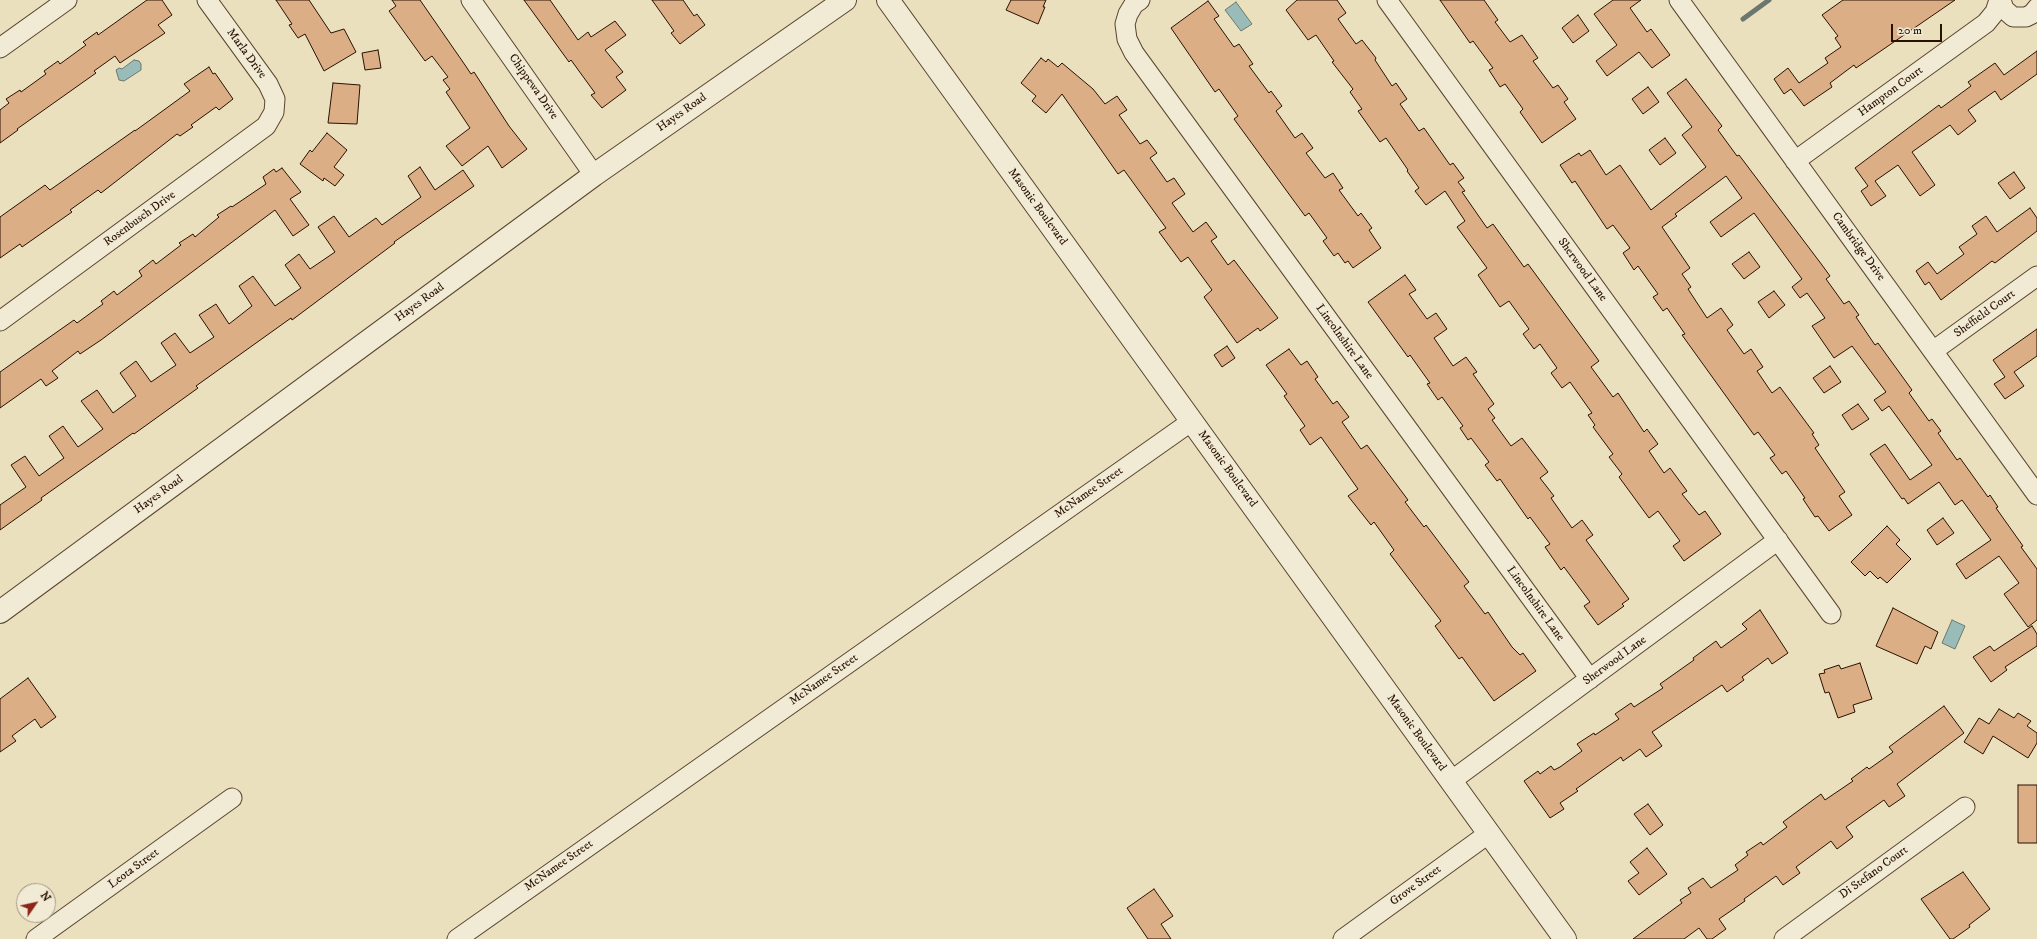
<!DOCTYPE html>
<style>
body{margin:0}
#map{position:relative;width:2037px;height:939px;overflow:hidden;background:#eae0be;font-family:"IM FELL DW Pica",serif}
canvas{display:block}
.north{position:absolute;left:16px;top:883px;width:40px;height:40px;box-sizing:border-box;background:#f1ebd5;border:1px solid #a19480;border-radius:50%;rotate:56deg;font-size:11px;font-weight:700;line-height:16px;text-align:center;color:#291100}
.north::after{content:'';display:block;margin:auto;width:14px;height:18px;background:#8f2418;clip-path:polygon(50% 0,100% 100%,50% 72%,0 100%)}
.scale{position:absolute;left:1891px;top:24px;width:51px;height:18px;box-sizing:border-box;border:2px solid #291100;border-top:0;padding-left:5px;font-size:12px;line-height:14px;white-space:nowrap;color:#291100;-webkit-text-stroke:3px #f1ebd5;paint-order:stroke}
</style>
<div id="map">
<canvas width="2037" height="939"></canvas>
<div class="north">N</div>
<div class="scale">20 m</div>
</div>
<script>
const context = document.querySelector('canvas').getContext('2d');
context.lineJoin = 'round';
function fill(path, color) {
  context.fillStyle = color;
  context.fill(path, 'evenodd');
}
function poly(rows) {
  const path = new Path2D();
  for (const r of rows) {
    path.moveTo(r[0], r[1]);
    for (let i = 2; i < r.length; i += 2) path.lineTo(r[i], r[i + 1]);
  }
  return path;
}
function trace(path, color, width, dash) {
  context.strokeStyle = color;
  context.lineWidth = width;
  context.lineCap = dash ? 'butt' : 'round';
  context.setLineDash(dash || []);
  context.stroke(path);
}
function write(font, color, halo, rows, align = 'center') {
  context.font = font + ' "IM FELL DW Pica",serif';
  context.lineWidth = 4;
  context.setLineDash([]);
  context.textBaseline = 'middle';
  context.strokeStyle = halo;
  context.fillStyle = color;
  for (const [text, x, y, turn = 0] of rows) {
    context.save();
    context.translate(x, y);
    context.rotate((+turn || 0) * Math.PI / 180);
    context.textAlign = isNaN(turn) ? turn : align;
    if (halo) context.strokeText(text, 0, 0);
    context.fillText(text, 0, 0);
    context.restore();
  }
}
const water = poly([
 [1236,2,1252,24,1241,31,1225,10,1236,2],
 [134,60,139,61,141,64,141,70,124,81,119,80,116,70,119,68,122,69,134,60],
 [1952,620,1965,626,1955,649,1942,643,1952,620]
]);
fill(water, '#99bcb8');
trace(water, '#6c786e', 1);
trace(poly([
 [1743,19,1769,0]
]), '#6c786e', 5);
const building = poly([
 [147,0,162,0,172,15,158,25,165,33,120,63,115,56,94,71,96,73,17,129,18,130,0,143,0,110,9,103,6,99,20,90,21,92,46,74,44,71,58,61,60,64,86,45,83,42,97,32,98,35,147,0],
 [276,0,309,0,331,33,344,29,356,52,324,71,305,34,298,38,289,25,292,24,276,0],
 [392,0,420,0,465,65,471,74,474,72,509,126,527,149,502,168,488,146,462,166,446,146,470,128,446,92,450,89,443,80,448,77,432,56,425,61,389,11,396,6,392,0],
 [524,0,550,0,578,40,588,32,591,37,615,21,626,35,605,50,623,72,616,77,626,90,602,108,591,95,595,93,571,60,569,62,524,0],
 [652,0,683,0,694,16,697,14,705,25,680,44,671,33,674,31,652,0],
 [1011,0,1046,0,1043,7,1045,7,1038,24,1006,10,1011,0],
 [1297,0,1337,0,1346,13,1338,19,1356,44,1362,40,1376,58,1375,60,1392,86,1396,83,1407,99,1400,104,1419,131,1424,128,1450,165,1453,163,1464,178,1458,182,1465,191,1462,192,1487,228,1493,224,1524,267,1528,264,1599,361,1591,367,1613,397,1618,393,1644,432,1647,429,1658,444,1649,451,1664,473,1670,468,1687,491,1682,494,1699,515,1705,511,1721,534,1684,561,1673,546,1680,541,1658,511,1649,518,1619,477,1622,474,1609,457,1613,454,1593,427,1595,425,1588,415,1592,413,1570,382,1562,388,1551,373,1557,368,1540,344,1534,349,1523,334,1529,329,1509,301,1500,307,1478,275,1487,268,1457,227,1465,221,1445,191,1426,205,1415,191,1419,188,1407,171,1408,170,1386,138,1380,142,1358,111,1362,109,1350,92,1353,89,1332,62,1334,61,1316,35,1308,40,1286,10,1297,0],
 [1440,0,1484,0,1498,20,1495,22,1510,42,1522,35,1538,58,1533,61,1553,88,1558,85,1568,99,1564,102,1576,119,1542,143,1520,112,1523,109,1505,84,1500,87,1489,70,1493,68,1473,41,1470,43,1440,0],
 [1613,0,1641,0,1630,8,1647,32,1651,29,1670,55,1652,68,1639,52,1607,76,1596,61,1617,45,1594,14,1613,0],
 [1843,0,1955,0,1856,68,1854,65,1830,83,1832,87,1804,106,1791,89,1784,94,1774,79,1788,68,1799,83,1828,63,1825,58,1841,47,1835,38,1838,36,1822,15,1843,0],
 [1208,1,1219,16,1214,19,1234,47,1239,44,1253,64,1249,66,1269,93,1271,91,1282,106,1276,111,1295,138,1302,133,1313,148,1306,153,1325,178,1333,173,1343,188,1339,190,1358,216,1361,213,1372,228,1369,230,1381,248,1353,268,1348,261,1345,263,1338,253,1334,256,1323,241,1327,238,1309,213,1305,216,1234,119,1238,116,1219,89,1215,92,1171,28,1208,1],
 [1578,15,1589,31,1573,43,1562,28,1578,15],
 [378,50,381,68,365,70,362,53,378,50],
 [2037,51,2037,74,2001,100,1995,91,1968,110,1976,121,1958,135,1950,125,1912,152,1935,185,1920,196,1898,165,1875,181,1886,196,1871,206,1861,191,1868,186,1855,168,1939,105,1941,108,1971,86,1968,82,1995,63,2004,75,2037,51],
 [1041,58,1046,62,1048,59,1058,67,1062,63,1093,89,1105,104,1117,96,1127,110,1119,115,1140,144,1147,140,1157,153,1150,158,1167,182,1174,178,1185,194,1172,203,1193,232,1206,222,1217,237,1211,241,1228,265,1234,260,1278,318,1260,331,1258,328,1237,343,1204,297,1212,290,1188,257,1181,262,1159,232,1166,228,1124,170,1118,174,1062,94,1046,113,1032,101,1036,96,1021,83,1041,58],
 [209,67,213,74,215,73,233,99,219,110,216,107,191,125,193,127,180,136,177,134,101,193,98,190,70,210,72,212,22,247,20,244,0,258,0,217,45,185,50,190,135,130,135,131,190,91,184,84,209,67],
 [1686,79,1722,126,1718,130,1737,156,1739,155,1822,265,1830,276,1826,279,1844,304,1849,301,1859,315,1856,317,1875,345,1878,343,1912,390,1909,393,1929,421,1932,419,1941,431,1938,433,1957,460,1960,458,1988,497,1990,495,1998,507,1996,508,2023,546,2021,547,2037,569,2037,620,2028,627,2004,594,2019,583,1999,556,1966,579,1956,564,1991,540,1962,500,1955,505,1939,482,1908,504,1904,498,1902,499,1870,454,1885,444,1910,480,1932,465,1889,406,1882,411,1874,400,1886,392,1852,346,1834,358,1812,326,1825,318,1807,293,1800,298,1792,287,1802,279,1754,213,1721,237,1710,222,1742,198,1726,176,1675,214,1677,216,1662,227,1690,268,1682,274,1691,287,1688,289,1707,318,1721,308,1733,325,1727,330,1744,354,1751,349,1763,367,1757,371,1772,393,1780,387,1814,433,1812,434,1819,445,1815,448,1845,492,1839,496,1852,515,1829,531,1818,516,1815,517,1803,499,1805,498,1786,471,1782,474,1770,458,1775,455,1758,432,1754,435,1682,335,1685,334,1667,308,1663,311,1653,297,1658,294,1638,266,1634,270,1623,253,1630,248,1613,225,1607,229,1575,181,1572,183,1560,165,1579,153,1581,156,1590,150,1606,175,1620,165,1651,210,1706,167,1682,135,1692,127,1667,93,1686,79],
 [333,83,360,85,357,124,328,123,333,83],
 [1648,87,1659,102,1643,114,1632,99,1648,87],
 [327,133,347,150,334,167,344,175,335,186,324,178,323,181,300,164,310,150,312,152,327,133],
 [1665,138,1676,153,1660,165,1649,150,1665,138],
 [420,167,435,190,463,170,474,186,394,242,395,243,292,320,291,318,196,386,198,388,134,434,133,433,41,498,42,500,0,530,0,505,26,487,11,465,25,456,39,476,64,458,49,436,63,426,78,447,103,429,81,401,97,390,113,413,136,396,120,373,136,361,151,382,176,365,161,343,175,333,190,353,214,337,199,315,216,304,229,324,252,306,239,286,253,276,275,306,301,288,285,265,299,254,310,269,335,252,318,227,334,216,349,237,376,218,382,225,421,197,408,176,420,167],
 [282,168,301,192,290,199,309,225,293,236,275,210,101,340,80,354,78,351,52,371,58,378,46,386,41,379,0,408,0,372,74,320,77,323,103,304,101,301,114,291,117,295,142,276,139,271,153,260,156,264,181,245,179,243,193,234,195,237,219,217,217,215,231,206,232,207,266,184,263,177,274,169,276,172,282,168],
 [2014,172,2025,188,2010,199,1998,183,2014,172],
 [2030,208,2037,218,2037,231,1995,263,1992,261,1941,300,1929,282,1925,285,1916,271,1928,262,1937,274,1964,254,1959,247,1977,234,1972,226,1986,216,1997,232,2030,208],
 [1749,252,1760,267,1744,279,1732,264,1749,252],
 [1405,275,1416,290,1409,294,1427,319,1436,313,1447,329,1434,338,1453,366,1466,357,1477,372,1473,374,1494,404,1488,409,1495,418,1492,420,1511,446,1522,438,1548,472,1540,478,1554,496,1551,498,1572,528,1582,520,1593,535,1586,540,1629,599,1622,604,1624,606,1598,625,1584,606,1590,602,1564,567,1561,570,1545,547,1550,544,1530,517,1528,519,1500,479,1497,481,1485,465,1489,462,1471,438,1468,440,1460,428,1463,426,1442,397,1438,400,1427,384,1430,383,1410,355,1408,357,1368,302,1405,275],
 [1774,291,1785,305,1769,318,1758,302,1774,291],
 [2037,329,2037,356,2014,372,2024,386,2005,399,1994,384,2005,377,1993,360,2037,329],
 [1227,346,1235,358,1222,367,1214,355,1227,346],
 [1289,349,1301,365,1307,361,1318,377,1315,379,1333,404,1337,401,1349,417,1342,422,1361,449,1367,445,1408,500,1405,502,1424,527,1426,525,1469,582,1464,586,1485,614,1488,612,1512,647,1520,655,1523,653,1536,671,1494,701,1462,657,1459,659,1435,626,1441,621,1390,554,1394,550,1374,522,1371,525,1348,496,1358,489,1321,437,1310,445,1300,430,1305,426,1284,396,1287,394,1266,365,1289,349],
 [1830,366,1841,382,1824,393,1813,378,1830,366],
 [1858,404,1869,419,1852,430,1842,415,1858,404],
 [1943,518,1954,533,1937,545,1927,530,1943,518],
 [1887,526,1900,540,1896,544,1911,559,1887,583,1880,577,1878,579,1870,571,1865,576,1851,562,1887,526],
 [1893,608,1938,632,1931,649,1925,646,1917,664,1876,646,1893,608],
 [1760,610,1788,653,1772,664,1768,658,1742,677,1744,680,1727,692,1722,685,1652,732,1662,746,1646,757,1640,749,1623,761,1621,757,1576,789,1578,791,1560,803,1564,809,1550,818,1524,781,1538,771,1540,774,1551,766,1554,770,1560,767,1582,751,1577,744,1594,733,1595,735,1619,719,1615,714,1631,703,1634,707,1663,688,1660,684,1694,660,1693,658,1716,641,1721,648,1747,629,1742,624,1760,610],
 [2032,626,2037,634,2037,646,2005,667,2007,670,1991,682,1973,657,1990,646,1994,651,2032,626],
 [1860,663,1872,699,1853,705,1855,712,1838,718,1829,692,1825,693,1819,674,1825,673,1824,670,1839,665,1841,669,1860,663],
 [28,678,56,717,41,728,35,719,12,736,16,741,0,752,0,699,28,678],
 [1944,706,1964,733,1897,784,1905,796,1889,807,1884,800,1846,827,1853,837,1837,849,1831,841,1796,867,1800,873,1783,885,1776,876,1744,899,1745,901,1719,919,1726,929,1712,939,1707,939,1699,928,1684,939,1633,939,1682,903,1680,900,1691,893,1688,888,1703,878,1711,888,1738,870,1735,865,1748,855,1746,852,1761,842,1763,845,1787,827,1783,822,1821,794,1825,800,1853,781,1851,779,1867,767,1869,769,1893,752,1889,747,1944,706],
 [1999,709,2014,718,2018,713,2031,721,2027,726,2037,733,2037,743,2028,758,1993,736,1983,754,1964,742,1979,718,1989,724,1999,709],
 [2018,785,2037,785,2037,843,2018,843,2018,785],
 [1648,804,1663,825,1650,835,1634,814,1648,804],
 [1647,848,1667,874,1639,895,1628,881,1639,873,1630,862,1647,848],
 [1963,872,1990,909,1969,925,1970,927,1953,939,1950,939,1921,899,1963,872],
 [1154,889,1173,916,1161,924,1171,939,1148,939,1127,908,1154,889]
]);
fill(building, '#dcae85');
trace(building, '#291100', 1);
const minor = poly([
 [471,0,594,175],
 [1140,0,1134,4,1128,14,1125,24,1127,39,1134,53,1590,679],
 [1387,0,1831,614],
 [1679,0,2037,495],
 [2001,0,2004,9,2013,17,2026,17,2032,14,2037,8],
 [0,48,67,0],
 [1795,161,1986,23,1995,12,1999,0],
 [0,321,266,126,274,112,275,99,268,84,207,0],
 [1933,351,2037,276],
 [1451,781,1778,540],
 [36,939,232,798],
 [457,939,1192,421],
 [1343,939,1488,834],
 [1784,939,1965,807]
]);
const tertiary = poly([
 [888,0,1565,939],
 [0,612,594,175,845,0]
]);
trace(minor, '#594530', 21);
trace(tertiary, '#594530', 24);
trace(minor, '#f1ebd5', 19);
trace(tertiary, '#f1ebd5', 22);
write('12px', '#291100', '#f1ebd5', [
 ["Marla Drive",246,54,54],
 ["Chippewa Drive",533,87,55],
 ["Hampton Court",1891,92,-36],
 ["Hayes Road",682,113,-35],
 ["Masonic Boulevard",1037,207,54],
 ["Rosenbusch Drive",140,219,-36],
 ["Cambridge Drive",1858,247,54],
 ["Sherwood Lane",1582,270,54],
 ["Hayes Road",420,303,-36],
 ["Sheffield Court",1985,314,-36],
 ["Lincolnshire Lane",1344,342,54],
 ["Masonic Boulevard",1227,469,54],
 ["McNamee Street",1089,493,-35],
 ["Hayes Road",159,495,-36],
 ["Lincolnshire Lane",1535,604,54],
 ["Sherwood Lane",1615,661,-36],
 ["McNamee Street",824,680,-35],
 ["Masonic Boulevard",1416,733,54],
 ["McNamee Street",559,866,-35],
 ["Leota Street",134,869,-36],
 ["Di Stefano Court",1874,873,-36],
 ["Grove Street",1416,886,-36]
]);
</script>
